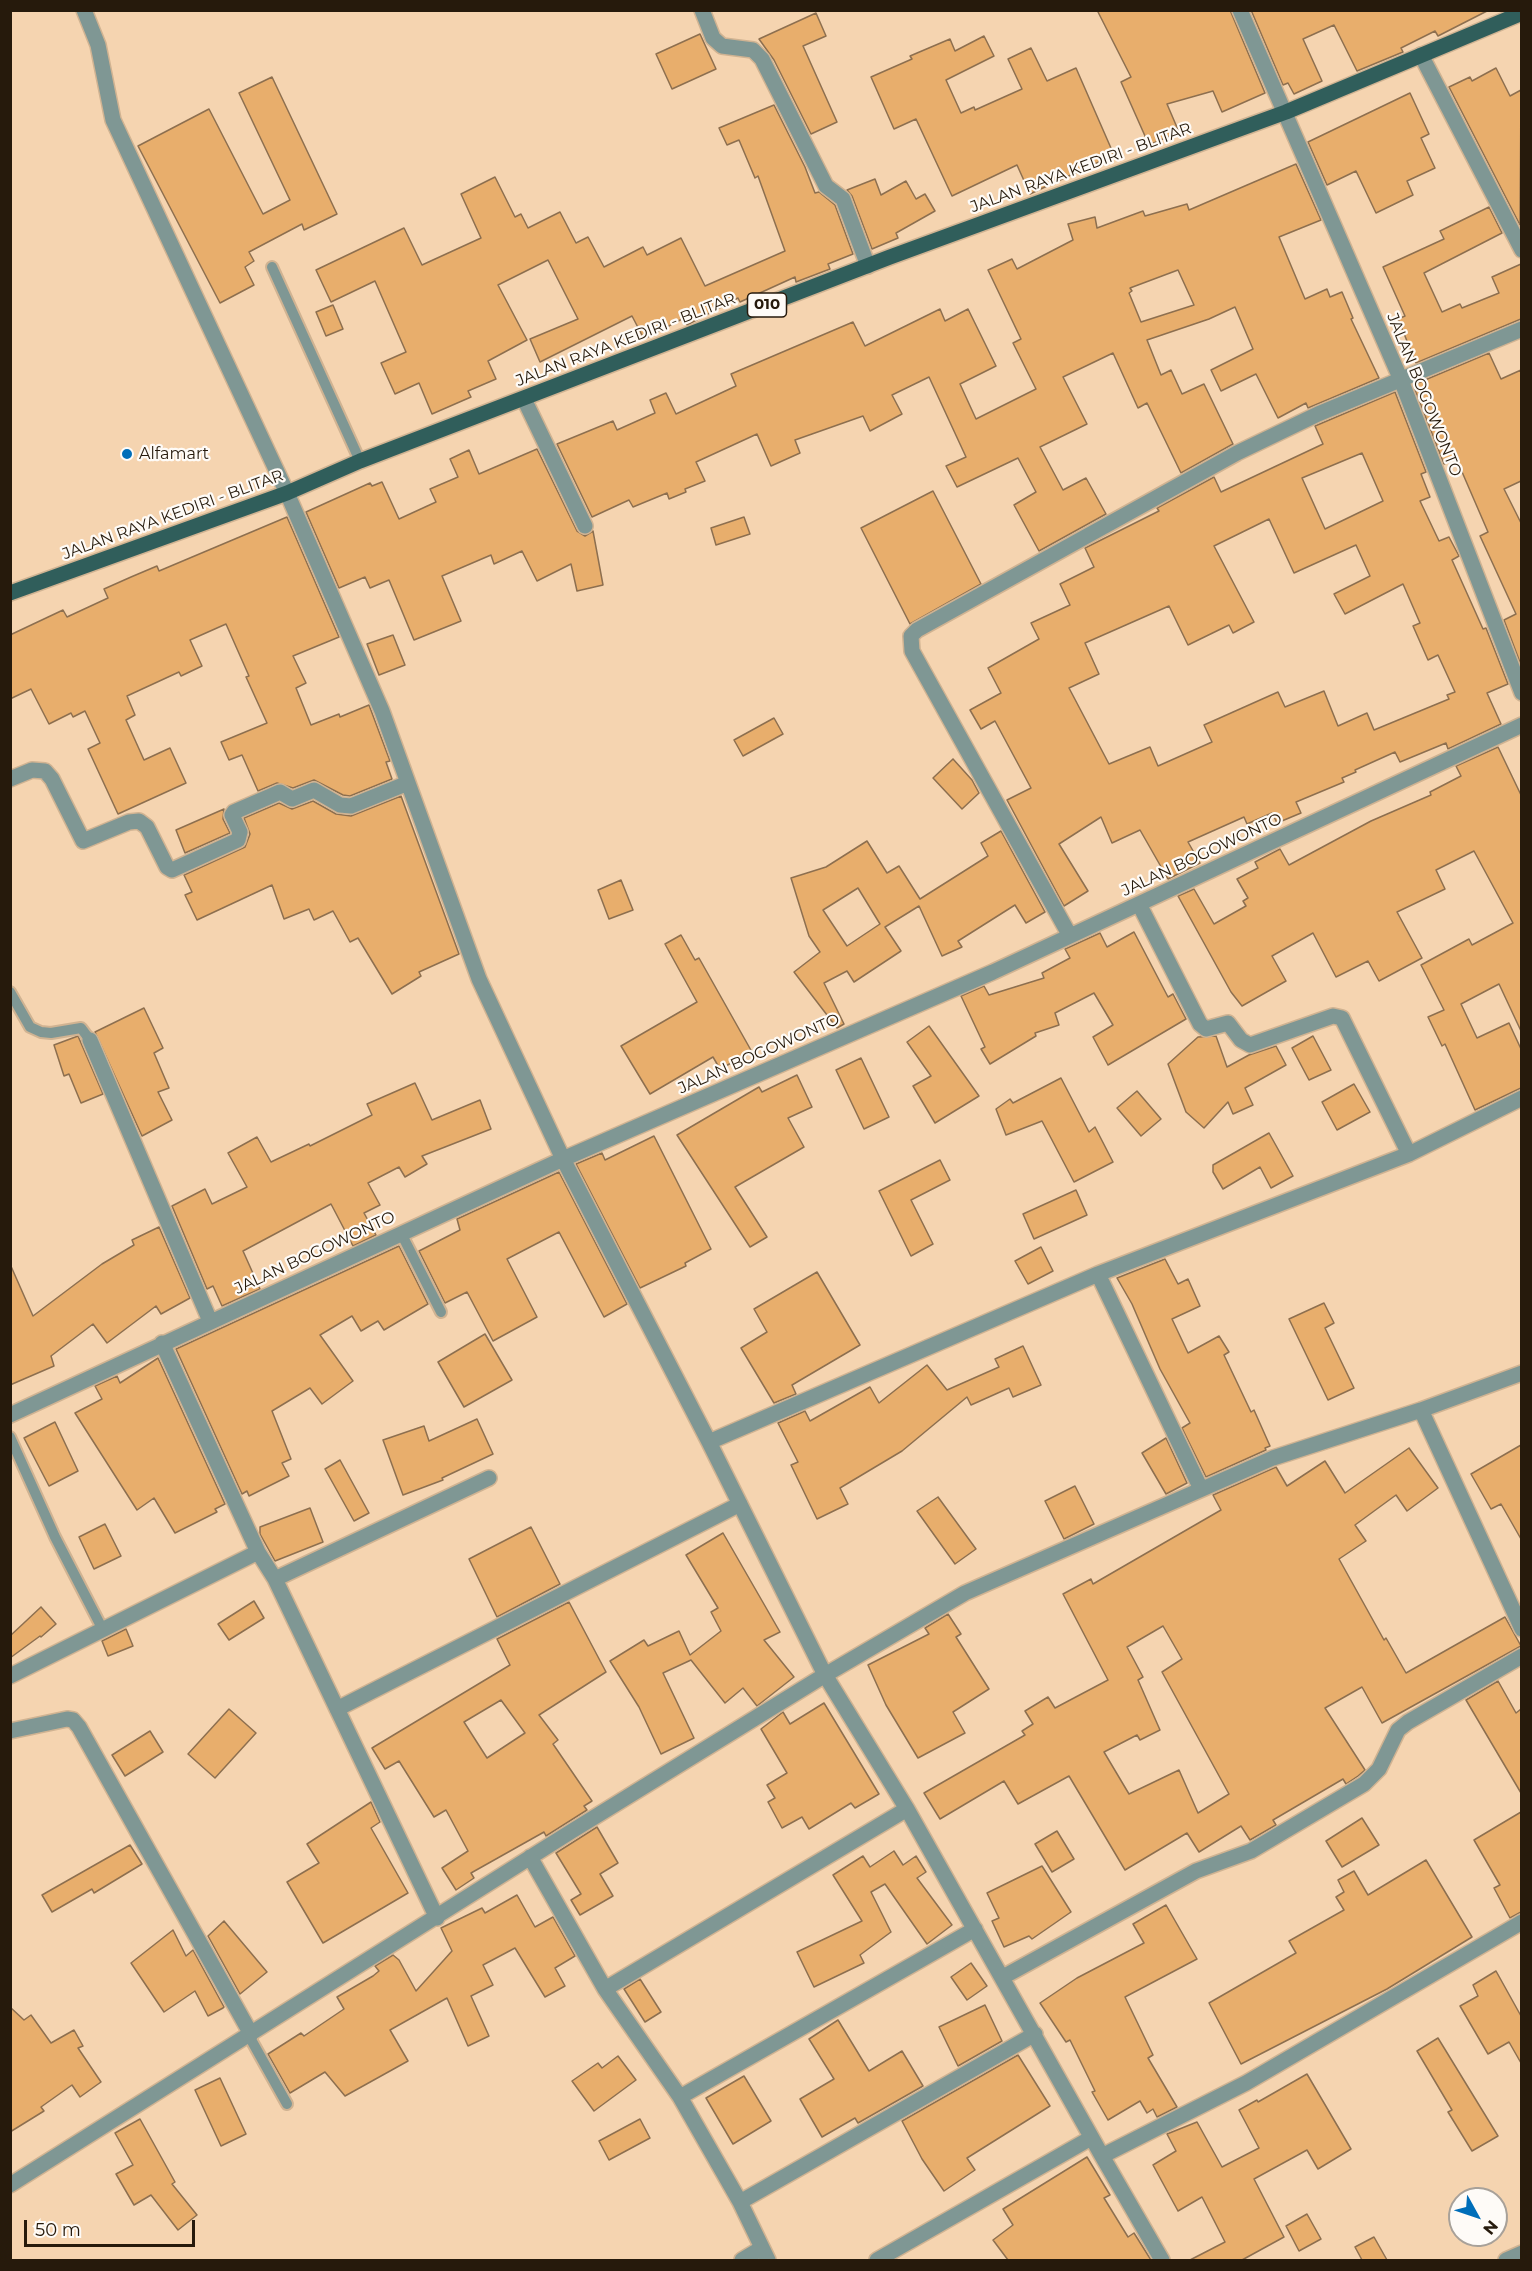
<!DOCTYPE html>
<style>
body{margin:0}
#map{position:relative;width:1532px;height:2271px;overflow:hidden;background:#f5d4b0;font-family:Montserrat,sans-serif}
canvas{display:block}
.frame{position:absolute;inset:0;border:12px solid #261a0c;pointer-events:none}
.north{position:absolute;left:1448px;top:2187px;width:60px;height:60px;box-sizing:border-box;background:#fefbf7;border:2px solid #a8a199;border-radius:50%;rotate:130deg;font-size:16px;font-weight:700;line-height:24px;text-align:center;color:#261a0c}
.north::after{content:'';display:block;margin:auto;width:21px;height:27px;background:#006eb9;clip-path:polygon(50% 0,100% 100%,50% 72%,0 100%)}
.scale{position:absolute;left:24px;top:2220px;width:171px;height:27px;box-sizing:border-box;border:3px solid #261a0c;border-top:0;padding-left:8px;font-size:18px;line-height:21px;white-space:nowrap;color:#261a0c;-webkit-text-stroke:4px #fefbf7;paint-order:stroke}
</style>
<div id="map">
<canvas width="1532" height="2271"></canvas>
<div class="frame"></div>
<div class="north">N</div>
<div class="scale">50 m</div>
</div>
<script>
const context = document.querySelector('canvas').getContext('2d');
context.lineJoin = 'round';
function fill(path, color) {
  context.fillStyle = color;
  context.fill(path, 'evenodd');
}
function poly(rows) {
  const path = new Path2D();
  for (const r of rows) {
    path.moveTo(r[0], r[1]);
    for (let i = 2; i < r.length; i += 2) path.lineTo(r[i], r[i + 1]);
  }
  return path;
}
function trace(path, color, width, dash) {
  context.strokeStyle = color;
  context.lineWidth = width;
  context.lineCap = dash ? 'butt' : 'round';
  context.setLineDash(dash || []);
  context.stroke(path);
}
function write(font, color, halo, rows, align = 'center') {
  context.font = font + ' Montserrat,sans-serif';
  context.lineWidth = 4.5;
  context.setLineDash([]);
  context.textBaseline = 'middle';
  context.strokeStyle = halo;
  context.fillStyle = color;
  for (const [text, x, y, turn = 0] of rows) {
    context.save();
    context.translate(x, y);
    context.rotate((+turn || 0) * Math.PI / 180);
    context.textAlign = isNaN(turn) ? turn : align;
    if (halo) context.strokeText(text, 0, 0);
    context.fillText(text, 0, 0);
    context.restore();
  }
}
const building = poly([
 [1097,10,1230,10,1265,93,1222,112,1213,91,1167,104,1179,132,1149,145,1121,82,1131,77,1097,10],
 [1251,10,1489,10,1438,36,1435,31,1401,48,1403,52,1357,71,1334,25,1303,39,1322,81,1294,94,1288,83,1283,85,1251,10],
 [816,13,826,36,803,46,837,122,811,134,774,60,759,39,816,13],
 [700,34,716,69,672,89,656,54,700,34],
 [984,36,994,56,946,80,961,113,974,107,975,110,1022,89,1008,59,1031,48,1047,81,1076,68,1114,155,1030,194,1017,165,952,196,916,119,894,129,871,77,912,59,910,56,950,39,955,51,984,36],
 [1496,68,1510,96,1521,90,1520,225,1449,87,1470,77,1472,81,1496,68],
 [272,77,337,214,304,230,302,224,249,252,254,261,245,267,254,285,220,303,138,146,209,109,263,214,290,200,239,93,272,77],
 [1410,93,1429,134,1421,138,1435,168,1407,181,1413,195,1376,213,1356,171,1327,185,1308,142,1410,93],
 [774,105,805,167,815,193,819,192,835,205,853,254,828,264,830,269,796,282,795,277,740,302,738,298,687,325,684,318,644,339,632,316,540,362,530,339,578,319,548,260,498,285,527,340,488,361,496,379,468,391,471,397,432,414,419,383,395,394,381,363,406,352,375,281,331,302,316,270,404,228,422,265,481,238,461,194,495,177,515,217,521,214,528,228,560,212,576,243,588,237,604,267,643,247,647,255,681,238,705,286,785,251,758,176,755,178,739,140,727,145,719,128,774,105],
 [1296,164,1321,220,1279,237,1305,299,1327,289,1330,297,1342,292,1353,318,1351,319,1379,378,1308,408,1306,403,1278,418,1256,374,1221,391,1211,370,1253,349,1235,307,1209,319,1147,340,1161,375,1171,370,1182,394,1204,384,1233,444,1181,473,1147,403,1138,408,1113,353,1063,377,1087,424,1040,447,1063,490,1086,478,1106,514,1039,551,1014,505,1036,492,1018,458,957,487,946,466,966,457,929,377,892,395,902,414,870,431,863,416,795,440,800,453,771,466,757,434,696,462,705,481,685,489,686,492,669,499,667,493,633,507,629,500,592,517,557,444,613,421,617,430,655,413,650,400,666,393,676,414,736,386,731,374,853,322,865,346,940,309,945,321,968,309,996,366,960,384,976,419,1036,389,1013,343,1021,339,988,270,1012,259,1017,269,1073,240,1068,224,1095,217,1097,228,1143,211,1145,216,1187,204,1189,210,1296,164],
 [1178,270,1194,305,1141,322,1129,293,1132,291,1130,288,1178,270],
 [875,179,881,195,906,181,916,199,925,194,935,211,896,233,898,238,872,249,852,196,847,190,875,179],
 [1489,207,1502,233,1424,273,1442,312,1460,304,1462,308,1499,293,1492,277,1521,264,1521,319,1416,363,1398,319,1405,316,1383,267,1444,239,1440,231,1489,207],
 [333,305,343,329,326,336,316,312,333,305],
 [1489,353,1501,379,1521,370,1521,481,1504,489,1521,523,1521,665,1504,620,1516,614,1480,536,1488,532,1456,458,1444,464,1413,385,1489,353],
 [1395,392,1426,472,1421,474,1430,497,1420,501,1439,541,1449,537,1459,556,1452,560,1483,629,1486,628,1508,684,1487,693,1501,724,1448,749,1446,743,1400,762,1395,752,1355,770,1356,772,1342,778,1344,782,1296,802,1301,813,1277,823,1272,813,1247,824,1244,817,1188,842,1200,863,1168,879,1140,830,1112,843,1101,817,1059,844,1088,891,1064,906,1007,800,1031,788,995,721,981,729,970,710,1001,693,988,668,1039,639,1031,623,1070,605,1060,584,1094,567,1085,548,1159,511,1157,508,1214,477,1221,492,1323,444,1315,426,1395,392],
 [1362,453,1383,501,1325,529,1302,478,1362,453],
 [1269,519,1294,573,1356,545,1370,576,1334,594,1345,614,1403,584,1420,623,1413,626,1428,660,1438,655,1455,692,1447,695,1449,699,1374,730,1367,713,1338,726,1324,691,1285,707,1278,692,1204,725,1212,742,1158,766,1150,747,1109,764,1069,688,1099,674,1085,643,1169,606,1188,645,1229,625,1233,633,1254,622,1214,546,1269,519],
 [537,449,577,531,585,536,593,531,603,585,577,591,571,564,537,581,522,551,494,564,491,555,442,576,461,621,414,640,389,580,370,588,365,577,339,588,306,512,370,483,372,486,382,482,399,519,436,502,430,489,458,477,450,459,469,450,479,474,537,449],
 [933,491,981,584,910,624,861,528,933,491],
 [287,517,339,637,293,656,306,683,296,688,311,725,339,714,340,717,369,705,390,761,386,762,392,779,350,796,343,795,314,780,293,788,277,783,258,791,242,755,229,760,221,742,267,723,246,677,249,676,226,624,190,640,202,666,181,676,179,672,127,696,135,715,126,720,144,760,170,748,186,783,118,814,88,749,100,743,85,711,73,717,71,713,49,724,31,689,10,699,10,635,63,610,67,617,108,598,104,589,131,577,157,566,159,571,287,517],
 [744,517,750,534,716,545,711,528,744,517],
 [393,635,405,665,379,675,367,644,393,635],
 [774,718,783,734,743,756,734,740,774,718],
 [1498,747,1521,795,1521,1031,1499,984,1461,1004,1477,1038,1509,1023,1521,1049,1521,1088,1475,1110,1445,1044,1442,1046,1428,1017,1444,1010,1421,965,1469,939,1472,945,1513,923,1474,851,1436,870,1445,889,1397,912,1422,958,1379,981,1368,961,1336,977,1313,933,1272,956,1286,981,1242,1006,1231,992,1178,896,1194,889,1214,924,1246,906,1243,901,1248,898,1237,879,1258,868,1255,862,1280,849,1289,865,1371,821,1431,795,1430,792,1461,776,1456,766,1498,747],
 [953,759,972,780,979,793,962,809,933,778,953,759],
 [401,796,459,954,419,972,421,976,392,994,358,938,350,942,333,911,314,920,309,909,284,919,272,885,197,920,185,895,192,892,184,875,245,847,250,834,244,818,279,803,292,809,313,801,336,814,351,816,401,796],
 [224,809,223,819,230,833,185,853,176,830,224,809],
 [1001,831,1045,912,1026,923,1015,905,958,941,962,947,942,956,919,906,885,927,901,951,854,982,847,971,824,983,844,1024,837,1028,794,972,820,952,809,936,791,878,826,867,867,841,887,873,899,866,920,899,988,856,981,843,1001,831],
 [858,888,880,924,847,946,823,910,858,888],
 [621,880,633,910,609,919,598,890,621,880],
 [1134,932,1168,997,1173,994,1186,1019,1108,1065,1093,1037,1113,1025,1094,993,1055,1013,1059,1025,1035,1033,1036,1036,990,1064,981,1049,985,1047,961,996,984,986,989,995,1044,978,1042,973,1070,958,1065,949,1100,933,1107,947,1134,932],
 [681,935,695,960,699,958,752,1052,720,1069,713,1057,650,1094,621,1046,697,1002,665,944,681,935],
 [144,1008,163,1048,154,1053,169,1088,158,1092,172,1120,142,1136,95,1032,144,1008],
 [929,1026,979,1096,935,1123,913,1086,931,1076,907,1042,929,1026],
 [78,1036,103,1094,81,1103,69,1074,64,1076,54,1045,78,1036],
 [1216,1036,1227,1067,1249,1055,1276,1046,1286,1065,1245,1088,1253,1105,1233,1114,1228,1102,1204,1128,1186,1112,1168,1064,1198,1037,1216,1036],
 [1313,1036,1331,1070,1309,1080,1292,1048,1313,1036],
 [861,1058,889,1117,864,1129,836,1070,861,1058],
 [797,1075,812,1107,788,1118,804,1147,735,1187,767,1237,750,1247,677,1135,759,1087,762,1092,797,1075],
 [1061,1078,1089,1132,1095,1127,1113,1162,1074,1182,1042,1121,1006,1135,996,1109,1010,1099,1013,1103,1061,1078],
 [415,1083,432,1120,480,1100,491,1129,422,1156,427,1164,405,1177,399,1167,368,1183,380,1205,364,1213,376,1235,353,1246,331,1204,243,1251,260,1289,222,1306,213,1286,207,1289,172,1206,205,1189,212,1204,247,1187,228,1153,257,1137,271,1162,309,1144,310,1146,372,1115,367,1104,415,1083],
 [1354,1084,1370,1112,1337,1130,1322,1102,1354,1084],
 [1137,1091,1161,1119,1141,1136,1117,1108,1137,1091],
 [1269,1133,1293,1176,1271,1188,1260,1167,1223,1189,1213,1172,1213,1165,1269,1133],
 [654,1136,711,1249,685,1263,686,1266,640,1288,576,1164,602,1153,605,1160,654,1136],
 [940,1160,950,1180,911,1200,933,1244,911,1256,879,1191,940,1160],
 [559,1172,627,1304,604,1317,559,1232,507,1259,537,1317,493,1341,467,1292,445,1303,419,1251,460,1230,457,1219,559,1172],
 [1076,1190,1087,1215,1034,1239,1023,1214,1076,1190],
 [159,1227,190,1298,161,1314,156,1306,107,1343,93,1324,51,1356,54,1366,10,1385,10,1264,33,1316,102,1264,134,1245,132,1240,159,1227],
 [399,1246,428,1304,384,1330,378,1321,361,1331,352,1316,320,1335,353,1381,322,1404,310,1388,272,1411,291,1459,282,1463,289,1476,249,1496,247,1491,242,1494,176,1349,399,1246],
 [1041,1247,1053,1271,1028,1284,1015,1261,1041,1247],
 [1165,1259,1178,1284,1188,1279,1200,1306,1172,1319,1188,1353,1219,1336,1229,1352,1224,1355,1251,1412,1254,1410,1270,1446,1265,1448,1266,1450,1206,1477,1182,1428,1190,1423,1160,1369,1132,1304,1117,1278,1165,1259],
 [817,1272,860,1345,792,1385,796,1394,774,1403,741,1348,767,1332,754,1309,817,1272],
 [1324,1303,1334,1323,1325,1328,1354,1388,1328,1400,1289,1319,1324,1303],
 [485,1334,512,1380,464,1407,438,1362,485,1334],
 [1023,1346,1041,1385,1013,1397,1009,1388,971,1405,967,1397,902,1451,840,1488,848,1504,817,1519,791,1465,798,1462,778,1423,805,1411,810,1421,870,1387,879,1403,927,1365,947,1390,999,1367,995,1359,1023,1346],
 [158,1358,225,1504,215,1509,217,1512,175,1533,154,1498,137,1510,75,1413,102,1399,95,1386,117,1376,120,1383,158,1358],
 [477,1419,493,1454,442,1478,443,1480,403,1495,383,1440,424,1426,429,1441,477,1419],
 [55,1422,78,1471,49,1486,24,1438,55,1422],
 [1166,1438,1187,1483,1166,1494,1142,1453,1166,1438],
 [1521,1445,1521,1539,1501,1504,1491,1509,1471,1474,1521,1445],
 [1409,1448,1438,1488,1407,1511,1396,1495,1355,1525,1366,1541,1339,1559,1384,1640,1386,1638,1406,1673,1505,1617,1521,1646,1382,1723,1362,1687,1325,1708,1365,1770,1358,1776,1346,1784,1343,1779,1273,1820,1276,1825,1250,1840,1241,1826,1199,1852,1187,1833,1125,1870,1069,1776,1018,1804,1004,1781,940,1819,924,1793,1025,1735,1022,1731,1033,1724,1025,1711,1048,1697,1055,1708,1108,1680,1063,1594,1091,1579,1093,1584,1221,1510,1213,1495,1276,1467,1287,1486,1325,1461,1345,1493,1409,1448],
 [1163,1626,1182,1659,1162,1672,1229,1794,1198,1813,1179,1770,1129,1794,1104,1752,1137,1735,1140,1740,1160,1730,1138,1680,1143,1677,1127,1647,1163,1626],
 [340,1460,369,1513,354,1521,325,1469,340,1460],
 [1075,1486,1094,1524,1064,1539,1045,1501,1075,1486],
 [938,1497,976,1549,955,1564,917,1511,938,1497],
 [310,1508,323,1542,275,1561,260,1534,260,1527,310,1508],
 [105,1524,121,1556,94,1569,79,1537,105,1524],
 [531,1527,560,1584,497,1617,469,1559,531,1527],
 [723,1533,780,1632,764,1640,794,1677,757,1706,743,1688,725,1703,691,1660,663,1673,694,1738,661,1754,639,1707,610,1661,644,1640,648,1646,679,1631,690,1655,721,1631,711,1612,718,1608,686,1555,723,1533],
 [254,1601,264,1618,229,1640,218,1624,254,1601],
 [569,1602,606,1672,539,1715,558,1740,553,1744,592,1801,584,1806,587,1810,546,1836,544,1832,471,1873,474,1878,456,1890,442,1868,468,1851,446,1810,434,1817,399,1761,385,1769,372,1748,510,1665,497,1639,569,1602],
 [501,1700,525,1733,487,1758,464,1722,501,1700],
 [41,1607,56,1624,41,1637,40,1636,10,1658,10,1636,41,1607],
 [948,1614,961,1634,956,1637,989,1689,953,1712,965,1733,918,1758,886,1705,868,1665,929,1634,925,1628,948,1614],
 [126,1629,133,1646,108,1656,102,1641,126,1629],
 [1498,1681,1516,1713,1521,1709,1521,1793,1466,1700,1498,1681],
 [824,1703,879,1794,855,1808,851,1803,809,1829,802,1817,782,1828,768,1802,775,1798,767,1785,787,1773,761,1729,783,1712,790,1724,824,1703],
 [229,1709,256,1733,215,1778,188,1754,229,1709],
 [150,1731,163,1752,125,1776,112,1755,150,1731],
 [371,1802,380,1822,371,1828,408,1893,323,1943,287,1882,319,1863,307,1844,371,1802],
 [1521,1812,1521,1912,1510,1918,1494,1888,1500,1885,1474,1840,1521,1812],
 [1362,1818,1379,1845,1342,1867,1326,1841,1362,1818],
 [597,1827,618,1863,600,1874,613,1896,580,1915,571,1900,581,1894,556,1853,597,1827],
 [1057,1831,1074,1859,1052,1872,1035,1844,1057,1831],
 [130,1845,142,1864,94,1893,92,1889,52,1912,42,1895,130,1845],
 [894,1851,903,1865,916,1856,926,1872,917,1878,952,1925,927,1944,885,1884,871,1892,891,1932,860,1955,864,1963,814,1987,797,1952,862,1921,833,1875,863,1856,870,1867,894,1851],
 [1426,1860,1472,1937,1387,1989,1241,2064,1209,2003,1296,1953,1289,1941,1344,1910,1336,1897,1344,1892,1338,1880,1354,1871,1368,1895,1426,1860],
 [1042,1866,1071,1912,1032,1939,1029,1936,1004,1947,992,1921,999,1918,987,1893,1042,1866],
 [517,1895,535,1927,553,1917,575,1956,555,1968,565,1986,545,1997,515,1948,483,1965,493,1985,471,1996,489,2036,468,2046,447,1998,390,2030,408,2061,345,2096,325,2072,290,2093,268,2054,301,2033,304,2036,344,2009,337,1997,373,1976,379,1971,375,1966,393,1955,399,1960,416,1991,452,1951,441,1928,482,1908,485,1913,517,1895],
 [1166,1905,1197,1959,1125,1997,1153,2055,1148,2058,1177,2107,1157,2117,1153,2109,1147,2113,1140,2101,1108,2120,1092,2092,1095,2091,1070,2040,1066,2042,1040,2003,1077,1978,1144,1943,1133,1924,1166,1905],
 [224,1921,267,1972,240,1994,208,1936,224,1921],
 [173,1930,186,1956,193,1950,224,2007,223,2008,208,2016,195,1991,164,2012,131,1963,173,1930],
 [971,1963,987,1986,967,2000,951,1977,971,1963],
 [1496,1971,1521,2016,1521,2063,1509,2042,1488,2054,1460,2006,1478,1996,1473,1985,1496,1971],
 [640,1979,661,2012,645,2022,624,1989,640,1979],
 [985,2005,1002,2041,958,2066,939,2027,985,2005],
 [10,2007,24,2020,31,2015,51,2043,74,2030,83,2046,78,2048,101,2082,80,2097,72,2085,41,2107,44,2111,10,2132,10,2007],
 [838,2020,869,2071,902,2051,923,2086,858,2123,855,2118,822,2137,800,2099,834,2079,809,2039,838,2020],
 [1438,2038,1498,2136,1472,2151,1448,2112,1452,2110,1417,2051,1438,2038],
 [1018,2055,1050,2106,967,2158,975,2170,944,2191,922,2159,902,2121,1018,2055],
 [618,2056,636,2080,594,2111,572,2081,598,2063,602,2068,618,2056],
 [1307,2074,1351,2149,1318,2169,1307,2150,1254,2179,1284,2237,1242,2260,1190,2260,1225,2242,1202,2197,1178,2211,1153,2165,1176,2151,1167,2134,1197,2122,1222,2167,1259,2148,1239,2110,1257,2100,1258,2102,1307,2074],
 [744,2076,771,2121,733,2144,706,2098,744,2076],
 [220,2078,246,2134,221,2146,195,2090,220,2078],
 [140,2119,175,2182,172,2184,197,2215,178,2230,151,2195,134,2205,116,2174,133,2165,115,2133,140,2119],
 [640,2119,650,2138,609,2160,599,2141,640,2119],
 [1087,2157,1110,2195,1104,2198,1128,2237,1134,2233,1151,2260,1008,2260,993,2240,1013,2225,1003,2209,1087,2157],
 [1307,2214,1321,2239,1299,2251,1286,2226,1307,2214],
 [1374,2237,1387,2260,1362,2260,1355,2247,1374,2237]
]);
fill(building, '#e8ae6c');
trace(building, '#8d6f4f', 1.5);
const service = poly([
 [272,267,360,461],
 [10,992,30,1027,41,1032,51,1033,81,1028,90,1040],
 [401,1233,441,1312],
 [10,1437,55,1537,103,1630],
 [249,2036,287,2104]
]);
const minor = poly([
 [84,10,98,45,113,120,287,493,382,711,479,979,563,1159,709,1442,825,1675,907,1809,1102,2156,1246,2083,1522,1922],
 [702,10,713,38,722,46,753,50,762,59,826,186,843,199,868,266],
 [1240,10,1401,380,1522,693],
 [1421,55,1522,250],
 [524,399,585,526],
 [10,779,32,770,45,771,52,779,83,841,129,822,139,821,147,827,167,867,172,870,238,840,240,832,232,815,234,812,280,792,292,799,314,790,340,805,351,806,408,783],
 [1139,904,1200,1024,1206,1029,1228,1023,1241,1040,1250,1045,1333,1016,1342,1018,1409,1154],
 [1070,936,912,651,911,636,917,630,1237,453,1318,414,1522,329],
 [90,1040,210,1321],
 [1098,1274,1201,1489],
 [162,1343,258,1552,275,1579,437,1918],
 [1421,1410,1522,1629],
 [10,1415,563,1159,993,972,1522,725],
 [709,1442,1098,1274,1409,1154,1522,1098],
 [275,1579,489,1478],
 [10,1676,258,1552],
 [337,1709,740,1504],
 [10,1731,67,1719,73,1720,79,1727,251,2034],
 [530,1857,605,1989,680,2097,740,2202,768,2260],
 [1003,1977,1196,1871,1251,1851,1364,1784,1379,1769,1398,1730,1408,1722,1522,1656],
 [605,1989,907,1809],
 [680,2097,975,1929],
 [1102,2156,1162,2260],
 [10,2185,572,1831,825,1675,965,1593,1273,1458,1421,1410,1522,1373],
 [740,2202,1035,2034],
 [742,2260,762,2248],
 [877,2260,1091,2138],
 [1506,2260,1522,2253]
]);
const primary = poly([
 [10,593,287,493,360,461,890,257,1286,112,1522,13]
]);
trace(service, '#d0b392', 14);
trace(minor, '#d0b392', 18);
trace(primary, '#d0b392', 18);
trace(service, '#7f9794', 10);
trace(minor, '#7f9794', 15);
trace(primary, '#305e5b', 15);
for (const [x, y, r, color] of [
 [127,454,6,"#006eb9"]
]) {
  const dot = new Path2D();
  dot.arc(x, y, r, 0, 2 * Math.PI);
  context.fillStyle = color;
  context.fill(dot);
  trace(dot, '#fefbf7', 2);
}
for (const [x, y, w] of [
 [767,305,39]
]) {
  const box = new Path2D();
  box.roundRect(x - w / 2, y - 12, w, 24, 4.5);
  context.fillStyle = '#fefbf7';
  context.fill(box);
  trace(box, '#261a0c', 1.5);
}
write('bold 15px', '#261a0c', null, [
 ["010",767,305]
]);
write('16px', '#261a0c', '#fefbf7', [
 ["JALAN RAYA KEDIRI - BLITAR",1081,168,-20],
 ["JALAN RAYA KEDIRI - BLITAR",626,340,-21],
 ["JALAN BOGOWONTO",1424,395,68],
 ["JALAN RAYA KEDIRI - BLITAR",173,515,-20],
 ["JALAN BOGOWONTO",1202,855,-25],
 ["JALAN BOGOWONTO",759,1054,-24],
 ["JALAN BOGOWONTO",315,1253,-25]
]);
write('16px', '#261a0c', '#fefbf7', [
 ["Alfamart",139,454]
], 'left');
</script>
